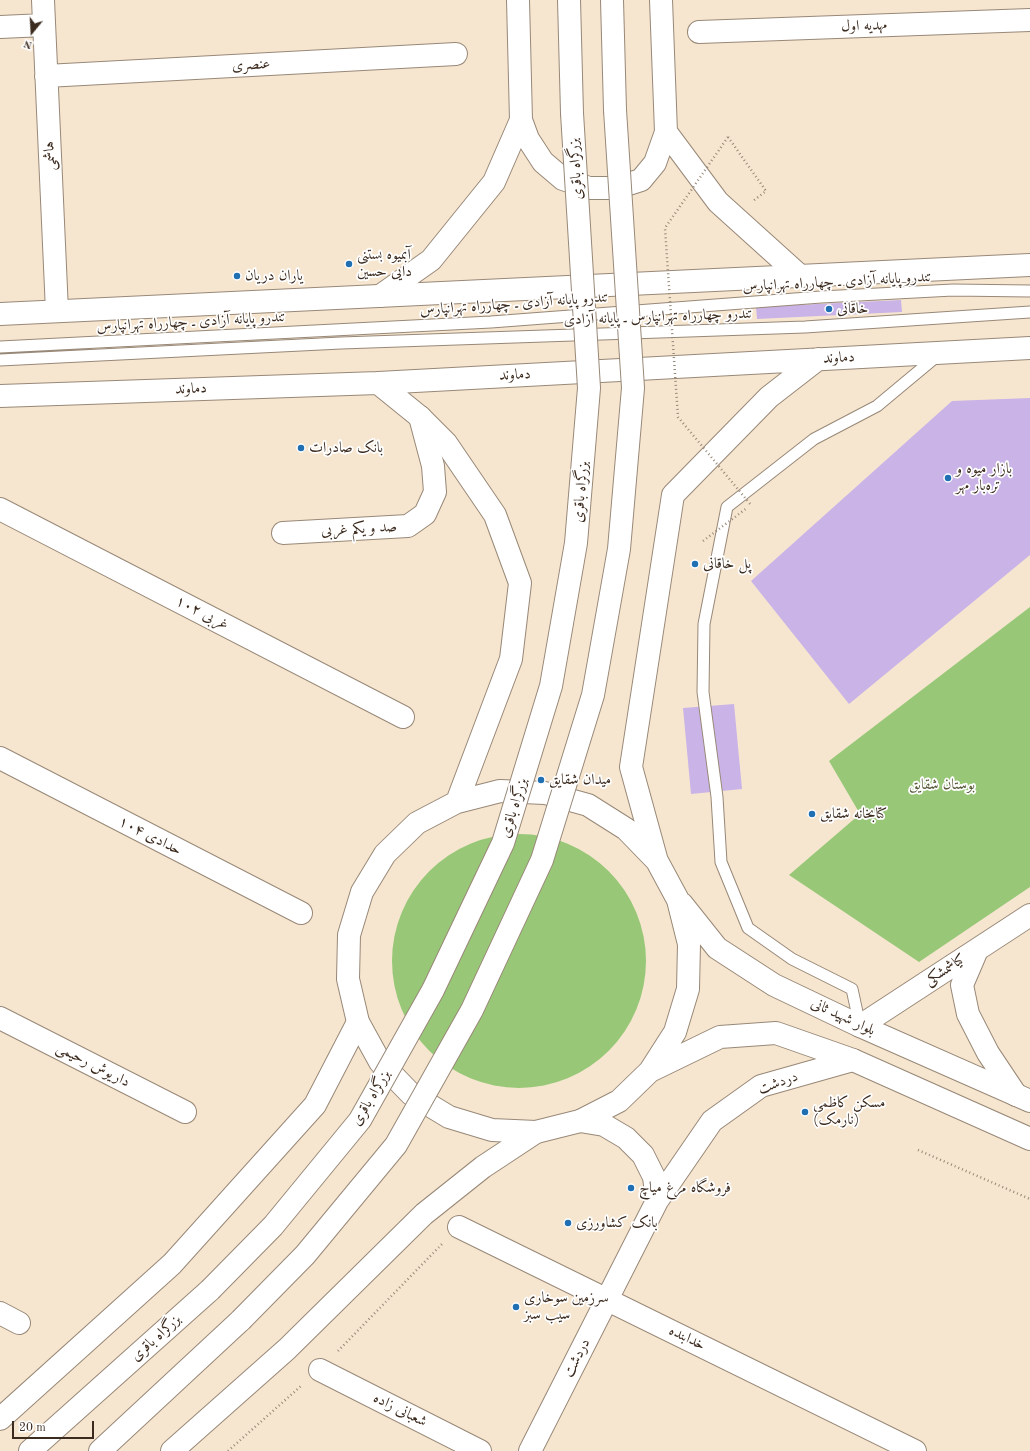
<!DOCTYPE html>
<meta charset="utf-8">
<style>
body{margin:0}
#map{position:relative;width:1030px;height:1451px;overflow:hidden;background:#f6e6d0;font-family:"Old Standard TT",serif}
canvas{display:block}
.north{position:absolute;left:12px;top:12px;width:40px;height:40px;-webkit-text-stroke:3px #fff;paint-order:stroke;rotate:198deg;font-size:11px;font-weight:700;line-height:16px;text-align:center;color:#3b2a1e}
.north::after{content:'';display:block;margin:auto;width:14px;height:18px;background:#3b2a1e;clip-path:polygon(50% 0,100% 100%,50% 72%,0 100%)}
.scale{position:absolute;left:12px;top:1421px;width:82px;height:18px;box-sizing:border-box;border:2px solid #3b2a1e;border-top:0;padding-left:5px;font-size:12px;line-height:14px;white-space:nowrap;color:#3b2a1e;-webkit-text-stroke:3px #fff;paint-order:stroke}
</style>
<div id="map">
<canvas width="1030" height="1451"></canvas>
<div class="north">N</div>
<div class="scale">20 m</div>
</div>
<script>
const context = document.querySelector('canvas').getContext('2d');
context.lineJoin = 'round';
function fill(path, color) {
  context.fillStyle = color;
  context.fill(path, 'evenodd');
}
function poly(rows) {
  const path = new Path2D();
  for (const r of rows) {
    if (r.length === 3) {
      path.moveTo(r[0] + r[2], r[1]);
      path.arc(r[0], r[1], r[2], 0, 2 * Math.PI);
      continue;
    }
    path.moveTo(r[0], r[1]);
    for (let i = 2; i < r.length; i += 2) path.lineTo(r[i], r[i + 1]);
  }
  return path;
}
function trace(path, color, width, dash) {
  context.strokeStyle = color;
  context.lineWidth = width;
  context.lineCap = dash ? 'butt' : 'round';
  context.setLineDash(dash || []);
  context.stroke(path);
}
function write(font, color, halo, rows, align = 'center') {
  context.font = font + ' "Old Standard TT",Amiri,serif';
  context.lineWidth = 3.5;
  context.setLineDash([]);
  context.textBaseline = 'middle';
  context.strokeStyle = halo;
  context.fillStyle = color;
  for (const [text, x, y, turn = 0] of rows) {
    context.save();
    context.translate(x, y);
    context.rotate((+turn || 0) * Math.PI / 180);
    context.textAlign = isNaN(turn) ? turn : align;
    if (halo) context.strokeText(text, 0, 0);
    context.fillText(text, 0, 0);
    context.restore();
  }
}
fill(poly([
 [1030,607,1030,887,919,962,789,875,860,814,829,761],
 [519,961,127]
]), '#98c877');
fill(poly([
 [901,300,902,312,757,319,756,307],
 [1030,398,1030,555,849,704,751,581,952,401],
 [734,704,742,789,691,794,683,708]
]), '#c9b3e7');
const service = poly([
 [0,347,491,322,821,297,953,290,1030,291],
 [0,360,341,343,805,327,1030,312],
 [860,1026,852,989,792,959,748,928,721,862,717,797,703,692,704,624,727,507,814,439,877,406,937,356]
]);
const minor = poly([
 [43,0,57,311],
 [0,27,44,25],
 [699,32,1030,20],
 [46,76,456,54],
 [0,509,403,717],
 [283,533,408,526,425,514,435,492,433,466,420,417],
 [0,758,301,913],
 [0,1018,185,1112],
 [459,1227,915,1451],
 [0,1313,19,1323],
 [320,1370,480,1451]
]);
const secondary = poly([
 [977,950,962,985,968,1014,988,1053,1016,1095],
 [860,1026,1030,915],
 [580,1121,604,1125,626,1138,643,1155,654,1177,657,1201],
 [530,1451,657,1201,712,1121,761,1086,853,1060]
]);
const primary = poly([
 [0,314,1030,265],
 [378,383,420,417,446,443,495,515,520,583,511,659,457,802],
 [0,396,378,383,1030,348],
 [656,858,631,767,673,495,769,397,818,359],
 [682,904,717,948,774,985,860,1026,1030,1101],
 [650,1071,675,1032,688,989,689,944,678,900,657,861,626,829,588,805,545,793,500,791,457,802,417,823,385,854,362,892,349,935,348,979,358,1022,380,1062,411,1094,449,1117,492,1130,536,1132,580,1121,619,1101,650,1071,720,1037,776,1033,853,1060,1030,1139]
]);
const trunk = poly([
 [518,0,521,120,528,139,543,162,563,179,589,188,616,188,641,180,655,163,666,132,661,0],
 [569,0,572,113],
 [612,0,615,110],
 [666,132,718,202,800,276],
 [380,296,431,260,494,182,521,120],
 [0,1419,172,1264,315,1105,358,1022],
 [30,1451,210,1290],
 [100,1451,241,1320],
 [172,1451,287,1349,424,1214,483,1167,536,1132]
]);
trace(service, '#988877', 13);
trace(minor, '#988877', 24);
trace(secondary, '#988877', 24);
trace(primary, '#988877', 24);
trace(trunk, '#988877', 24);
trace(poly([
 [728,137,766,191,753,201],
 [918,1150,1030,1199],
 [338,1351,442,1244],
 [228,1451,301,1386]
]), '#988877', 2.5, [1, 3]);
trace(service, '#fff', 11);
trace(minor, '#fff', 22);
trace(secondary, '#fff', 22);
trace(primary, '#fff', 22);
trace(trunk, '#fff', 22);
const trunkBridge = poly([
 [210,1290,273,1226,360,1120,433,990,503,843,551,686,576,543,589,388,572,113],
 [241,1320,305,1255,396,1145,472,1010,542,860,593,695,619,549,633,388,615,110]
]);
trace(trunkBridge, '#988877', 24, []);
trace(poly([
 [728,137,665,228,678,417,751,505],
 [703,541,747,508]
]), '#988877', 2.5, [1, 3]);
trace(trunkBridge, '#fff', 22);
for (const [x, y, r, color] of [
 [349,264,4,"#1f6fb2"],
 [237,276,4,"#1f6fb2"],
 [829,309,4,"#1f6fb2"],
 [301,448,4,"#1f6fb2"],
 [948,478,4,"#1f6fb2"],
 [695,564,4,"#1f6fb2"],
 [541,780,4,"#1f6fb2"],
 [812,814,4,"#1f6fb2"],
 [805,1112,4,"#1f6fb2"],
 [631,1188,4,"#1f6fb2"],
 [568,1223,4,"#1f6fb2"],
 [516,1307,4,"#1f6fb2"]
]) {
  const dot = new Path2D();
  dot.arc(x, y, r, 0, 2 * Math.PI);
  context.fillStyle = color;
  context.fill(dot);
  trace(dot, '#fff', 1.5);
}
write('15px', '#3b2a1e', '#fff', [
 ["مهدیه اول",864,26,-2],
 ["عنصری",251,65,-3],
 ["هاشمی",50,156,-93],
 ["بزرگراه باقری",576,169,-94],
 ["تندرو پایانه آزادی ـ چهارراه تهرانپارس",837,282,-3],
 ["تندرو پایانه آزادی ـ چهارراه تهرانپارس",514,304,-4],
 ["تندرو چهارراه تهرانپارس ـ پایانه آزادی",658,317,-2],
 ["تندرو پایانه آزادی ـ چهارراه تهرانپارس",191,322,-3],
 ["دماوند",839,358,-3],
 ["دماوند",515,375,-3],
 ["دماوند",191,389,-2],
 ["بزرگراه باقری",581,492,-85],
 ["صد و یکم غربی",359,529,-3],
 ["۱۰۲ غربی",202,613,27],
 ["بزرگراه باقری",514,808,-73],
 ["حدادی ۱۰۴",150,836,27],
 ["کیاشمشکی",945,970,-33],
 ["بلوار شهید ثانی",843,1017,25],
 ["داریوش رحیمی",93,1065,27],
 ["دردشت",778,1083,-20],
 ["بزرگراه باقری",371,1098,-59],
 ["بزرگراه باقری",156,1338,-42],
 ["خدابنده",687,1338,26],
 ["دردشت",577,1358,-63],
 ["شعبانی زاده",400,1410,27]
]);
write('15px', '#3b2a1e', '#fff', [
 ["آبمیوه بستنی",357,255],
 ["دایی حسین",357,272],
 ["یاران دریان",245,276],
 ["خاقانی",837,309],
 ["بانک صادرات",309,448],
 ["بازار میوه و",956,469],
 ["تره‌بار مهر",956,486],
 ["پل خاقانی",703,564],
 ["میدان شقایق",549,780],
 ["کتابخانه شقایق",820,814],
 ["مسکن کاظمی",813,1103],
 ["(نارمک)",813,1120],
 ["فروشگاه مرغ میاچ",639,1188],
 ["بانک کشاورزی",576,1223],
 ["سرزمین سوخاری",524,1298],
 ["سیب سبز",524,1315]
], 'left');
write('15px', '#575939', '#fff', [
 ["بوستان شقایق",942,785]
]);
</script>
